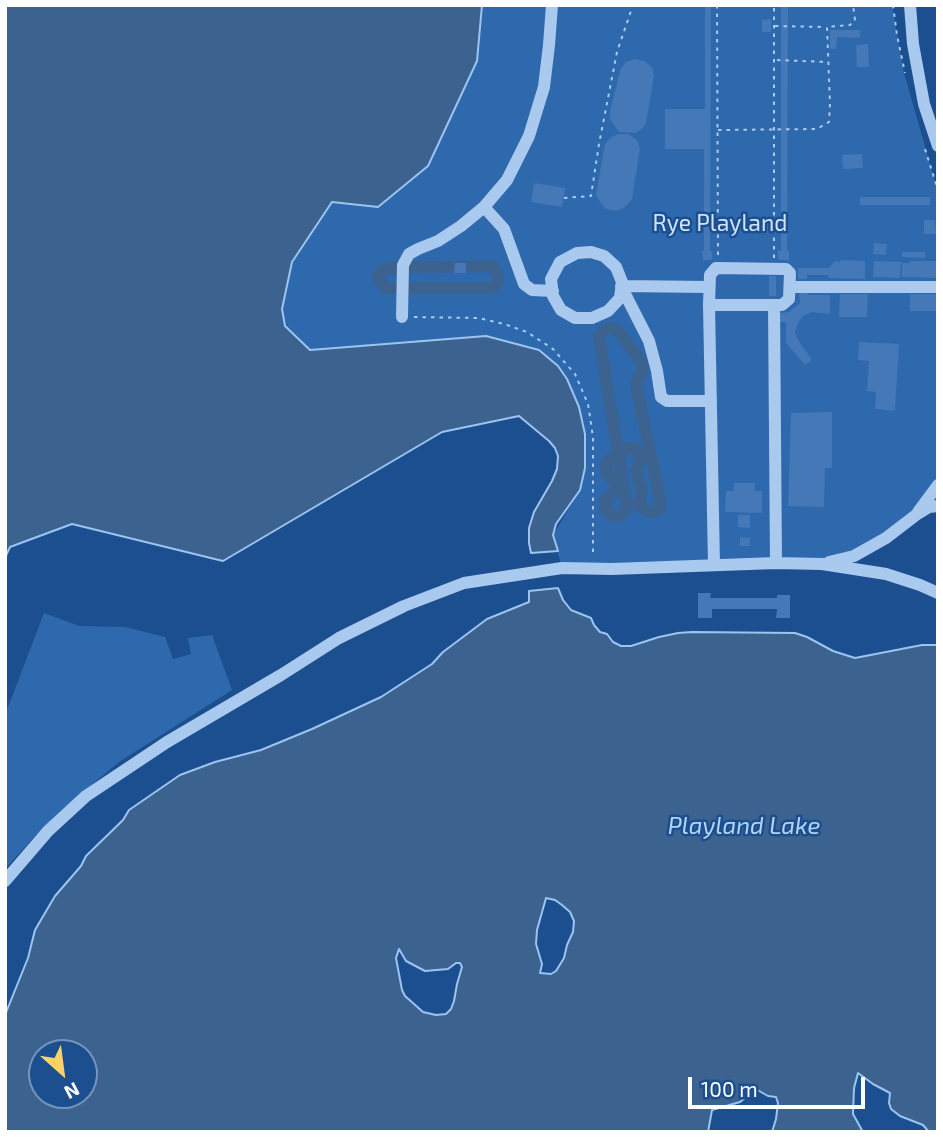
<!DOCTYPE html>
<style>
body{margin:0}
#map{position:relative;width:943px;height:1137px;overflow:hidden;background:#1b4f8f;font-family:"Exo 2",sans-serif}
canvas{display:block}
.frame{position:absolute;inset:0;border:7px solid #fff;pointer-events:none}
.north{position:absolute;left:28px;top:1039px;width:70px;height:70px;box-sizing:border-box;background:#1b4f8f;border:2px solid #7695bc;border-radius:50%;rotate:152deg;font-size:19px;font-weight:700;line-height:28px;text-align:center;color:#fff}
.north::after{content:'';display:block;margin:auto;width:24px;height:32px;background:#ffd166;clip-path:polygon(50% 0,100% 100%,50% 72%,0 100%)}
.scale{position:absolute;left:688px;top:1077px;width:177px;height:32px;box-sizing:border-box;border:4px solid #fff;border-top:0;padding-left:9px;font-size:21px;line-height:24px;white-space:nowrap;color:#fff;-webkit-text-stroke:5px #1b4f8f;paint-order:stroke}
</style>
<div id="map">
<canvas width="943" height="1137"></canvas>
<div class="frame"></div>
<div class="north">N</div>
<div class="scale">100 m</div>
</div>
<script>
const context = document.querySelector('canvas').getContext('2d');
context.lineJoin = 'round';
function fill(path, color) {
  context.fillStyle = color;
  context.fill(path, 'evenodd');
}
function poly(rows) {
  const path = new Path2D();
  for (const r of rows) {
    path.moveTo(r[0], r[1]);
    for (let i = 2; i < r.length; i += 2) path.lineTo(r[i], r[i + 1]);
  }
  return path;
}
function trace(path, color, width, dash) {
  context.strokeStyle = color;
  context.lineWidth = width;
  context.lineCap = dash ? 'butt' : 'round';
  context.setLineDash(dash || []);
  context.stroke(path);
}
function write(font, color, halo, rows, align = 'center') {
  context.font = font + ' "Exo 2",sans-serif';
  context.lineWidth = 5;
  context.setLineDash([]);
  context.textBaseline = 'middle';
  context.strokeStyle = halo;
  context.fillStyle = color;
  for (const [text, x, y, turn = 0] of rows) {
    context.save();
    context.translate(x, y);
    context.rotate((+turn || 0) * Math.PI / 180);
    context.textAlign = isNaN(turn) ? turn : align;
    if (halo) context.strokeText(text, 0, 0);
    context.fillText(text, 0, 0);
    context.restore();
  }
}
fill(poly([
 [482,5,892,5,904,73,938,192,938,485,886,538,822,564,562,568,553,535,580,490,567,379,546,356,539,350,486,336,310,350,285,326,282,309,292,262,333,202,378,207,477,61],
 [44,613,79,626,125,627,165,637,173,659,191,654,188,638,212,635,232,690,119,762,83,792,36,835,5,869,5,715]
]), '#2e69ad');
const water = poly([
 [5,5,482,5,477,61,428,166,378,207,332,202,292,262,282,309,285,326,310,350,486,336,539,350,558,366,567,379,579,407,585,434,585,468,580,490,556,524,553,535,558,551,531,553,529,543,529,528,534,512,552,481,557,469,558,456,555,448,549,441,519,416,442,432,223,561,72,524,10,547,5,558,5,5],
 [558,588,563,600,571,610,591,618,594,625,600,632,607,634,613,642,621,646,631,646,659,637,678,633,692,632,795,633,807,637,833,651,855,658,922,645,938,645,938,1132,929,1132,923,1125,900,1116,891,1109,889,1103,890,1093,873,1084,858,1073,854,1088,853,1114,863,1132,772,1132,776,1119,778,1103,776,1097,768,1096,754,1088,749,1088,745,1098,740,1102,712,1110,708,1132,5,1132,5,1015,28,958,35,930,55,896,81,866,86,856,123,820,129,810,180,775,215,762,261,750,312,729,381,697,432,664,443,652,487,619,529,602,529,591,558,588],
 [546,898,555,900,562,905,570,912,574,921,573,932,567,945,564,958,556,971,551,974,540,973,542,964,536,944,537,930,546,898],
 [399,949,406,961,425,971,448,969,456,963,460,963,462,967,457,984,454,1001,451,1009,446,1014,436,1015,423,1012,405,996,402,990,396,958,399,949],
 [42,1053,84,1053,84,1095,42,1095,42,1053]
]);
fill(water, '#3c6290');
trace(water, '#9cc4f0', 2);
trace(poly([
 [489,266,493,267,498,275,497,283,492,288,386,288,380,281,378,277,383,270,387,268,489,266],
 [659,495,660,508,655,512,648,512,639,505,642,490,636,472,640,459,639,453,636,449,627,448,621,453,614,456,606,464,607,474,615,481,616,487,615,491,605,501,605,508,608,513,613,516,620,516,626,510,627,504,624,489,610,404,601,349,599,336,603,331,608,328,614,328,619,332,643,364,642,373,638,379,636,384,659,495]
]), '#3c6290', 12);
fill(poly([
 [705,5,711,5,710,251,712,251,712,260,703,260,702,251,704,251,704,149,665,149,665,109,705,109],
 [781,5,788,5,787,251,789,251,789,260,778,260,778,250,781,251],
 [771,19,771,32,762,32,762,20],
 [830,30,860,30,860,38,837,37,836,49,830,49],
 [868,44,869,67,857,67,856,45],
 [635,59,644,61,652,67,654,76,646,123,641,130,635,133,619,132,610,119,610,111,621,68,626,62],
 [619,134,628,134,637,140,640,149,632,199,625,207,617,211,606,209,600,202,596,195,605,144,611,137],
 [862,154,863,168,843,169,842,155],
 [534,183,565,188,562,207,531,202],
 [860,197,930,197,930,205,860,205],
 [760,220,770,220,771,233,761,234],
 [924,220,935,220,936,234,924,234],
 [874,243,887,244,886,255,873,254],
 [902,252,925,252,925,258,902,257],
 [841,260,865,261,865,279,829,278,828,275,807,275,807,279,798,279,798,268,828,268,828,269,835,261,840,262],
 [874,261,901,262,900,278,873,277],
 [910,261,938,261,938,278,902,277,902,263,910,263],
 [455,263,466,263,466,273,454,273],
 [769,276,776,276,776,296,769,296],
 [799,293,808,293,808,295,830,295,830,314,812,312,803,316,798,323,795,332,798,340,812,360,805,365,786,343,786,322,779,322,779,313,789,312,800,303],
 [840,294,868,294,867,317,839,317],
 [910,294,938,294,938,311,910,311],
 [859,342,899,344,895,411,875,409,876,392,867,391,869,361,858,360],
 [832,412,832,468,825,468,824,507,788,506,791,413],
 [734,483,755,483,755,491,762,491,762,513,725,512,726,491,734,491],
 [738,515,750,515,750,528,738,527],
 [740,537,750,538,750,546,740,546],
 [698,593,711,593,710,598,777,598,777,595,790,595,790,618,776,618,777,609,712,609,712,618,698,618]
]), '#4478b7');
trace(poly([
 [717,5,718,256],
 [893,5,897,35,905,73],
 [775,26,826,27],
 [777,60,827,62],
 [718,130,817,129,829,122,830,104,827,27,850,25,855,20,853,5],
 [925,149,938,190],
 [564,198,591,196,599,144,617,52,633,5],
 [774,258,774,5],
 [414,317,479,318,504,324,527,332,553,349,575,374,588,404,593,437,593,557]
]), '#a9c9ee', 2, [3.5, 5]);
trace(poly([
 [910,5,913,44,924,104,938,146],
 [484,207,504,229,524,284,532,290,553,291],
 [591,252,604,256,616,267,622,282,620,298,608,311,592,318,575,318,561,310,553,296,551,279,560,262,577,253,591,252],
 [716,268,786,269,790,273,789,299,782,305,709,305,710,275,716,268],
 [709,287,621,286,649,341,657,371,661,397,667,401,711,401],
 [790,287,938,287],
 [709,305,714,565],
 [774,305,776,563],
 [402,317,403,265,409,254,418,249,438,241,461,226,484,207,507,180,529,136,544,87,549,45,552,5],
 [918,512,938,485],
 [829,562,854,556,886,538,916,515,929,507,938,506],
 [5,881,48,831,86,796,167,742,281,675,339,638,404,606,464,583,562,568,612,569,776,563,822,564,886,574,920,585,938,593]
]), '#a9c9ee', 12);
write('23px', '#cfe3fa', '#1b4f8f', [
 ["Rye Playland",720,223]
]);
write('italic 24px', '#b5d3f5', '#1b4f8f', [
 ["Playland Lake",744,826]
]);
</script>
